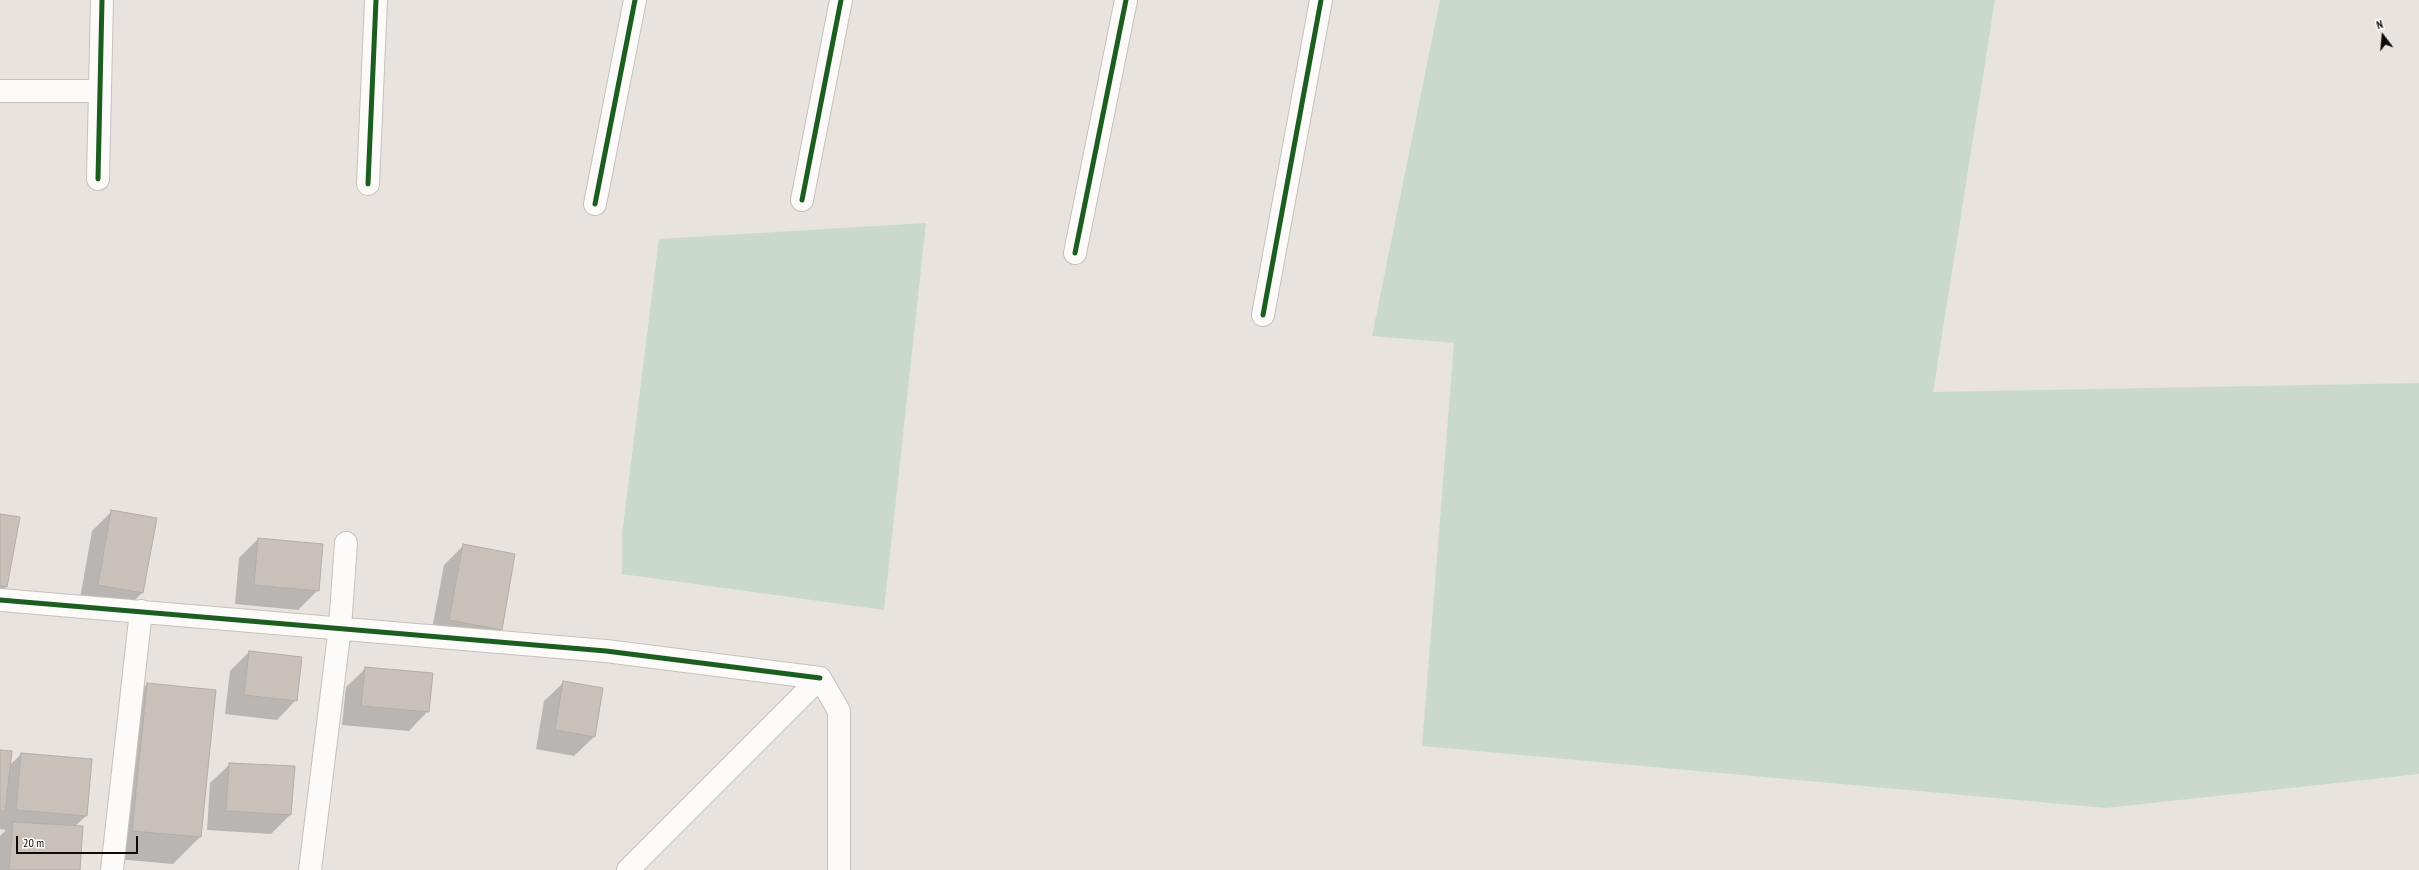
<!DOCTYPE html>
<style>
body{margin:0}
#map{position:relative;width:2419px;height:870px;overflow:hidden;background:#e8e3df;font-family:"PT Sans Narrow",sans-serif}
canvas{display:block}
.north{position:absolute;left:2363px;top:16px;width:40px;height:40px;-webkit-text-stroke:3px #fff;paint-order:stroke;rotate:344deg;font-size:11px;font-weight:700;line-height:16px;text-align:center;color:#0e0a08}
.north::after{content:'';display:block;margin:auto;width:14px;height:18px;background:#0e0a08;clip-path:polygon(50% 0,100% 100%,50% 72%,0 100%)}
.scale{position:absolute;left:16px;top:836px;width:122px;height:18px;box-sizing:border-box;border:2px solid #0e0a08;border-top:0;padding-left:5px;font-size:12px;line-height:14px;white-space:nowrap;color:#0e0a08;-webkit-text-stroke:3px #fff;paint-order:stroke}
</style>
<div id="map">
<canvas width="2419" height="870"></canvas>
<div class="north">N</div>
<div class="scale">20 m</div>
</div>
<script>
const context = document.querySelector('canvas').getContext('2d');
context.lineJoin = 'round';
function fill(path, color) {
  context.fillStyle = color;
  context.fill(path, 'evenodd');
}
function poly(rows) {
  const path = new Path2D();
  for (const r of rows) {
    path.moveTo(r[0], r[1]);
    for (let i = 2; i < r.length; i += 2) path.lineTo(r[i], r[i + 1]);
  }
  return path;
}
function trace(path, color, width, dash) {
  context.strokeStyle = color;
  context.lineWidth = width;
  context.lineCap = dash ? 'butt' : 'round';
  context.setLineDash(dash || []);
  context.stroke(path);
}
fill(poly([
 [1440,0,1995,0,1933,392,2419,383,2419,774,2106,808,1422,746,1454,343,1372,336],
 [926,223,884,610,622,574,622,535,659,239]
]), '#cad9ce');
fill(poly([
 [112,511,142,593,122,612,79,604,92,531],
 [0,515,6,587,0,593],
 [258,539,318,590,298,610,235,604,239,558],
 [463,546,501,629,481,649,430,640,444,565],
 [249,652,296,700,277,720,225,714,230,671],
 [366,668,428,711,409,731,342,725,346,687],
 [564,682,602,689,594,737,574,756,536,749,544,701],
 [147,684,215,691,200,837,173,864,105,858,119,711],
 [0,751,9,766,21,754,86,816,75,826,79,870,0,870,0,836,6,830,0,829],
 [230,764,290,815,271,834,207,830,210,783]
]), '#0003');
const building = poly([
 [111,510,157,518,143,593,98,585,111,510],
 [0,514,20,517,7,587,0,586,0,514],
 [258,538,323,544,319,591,254,585,258,538],
 [463,544,515,554,502,630,449,620,463,544],
 [249,651,302,657,297,701,244,695,249,651],
 [365,667,433,673,429,712,361,706,365,667],
 [563,681,603,688,595,737,555,730,563,681],
 [147,683,216,690,201,837,132,831,147,683],
 [0,750,12,751,5,811,0,811,0,750],
 [21,753,92,759,87,816,16,810,21,753],
 [229,763,295,766,291,815,226,811,229,763],
 [13,822,83,826,80,870,9,870,13,822]
]);
fill(building, '#c9c0ba');
trace(building, '#b1adaa', 1);
const minor = poly([
 [0,91,100,91],
 [98,179,102,0],
 [368,184,376,0],
 [802,200,841,0],
 [595,204,635,0],
 [1075,253,1126,0],
 [1263,315,1321,0],
 [0,600,606,651,820,678],
 [820,678,839,711,839,870],
 [112,870,141,611],
 [310,870,340,627,346,543],
 [628,870,820,678]
]);
trace(minor, '#c5c1bf', 24);
trace(minor, '#fcfbfa', 22);
trace(poly([
 [98,179,102,0],
 [368,184,376,0],
 [802,200,841,0],
 [595,204,635,0],
 [1075,253,1126,0],
 [1263,315,1321,0],
 [0,600,606,651,820,678]
]), '#1b5e20', 5);
</script>
